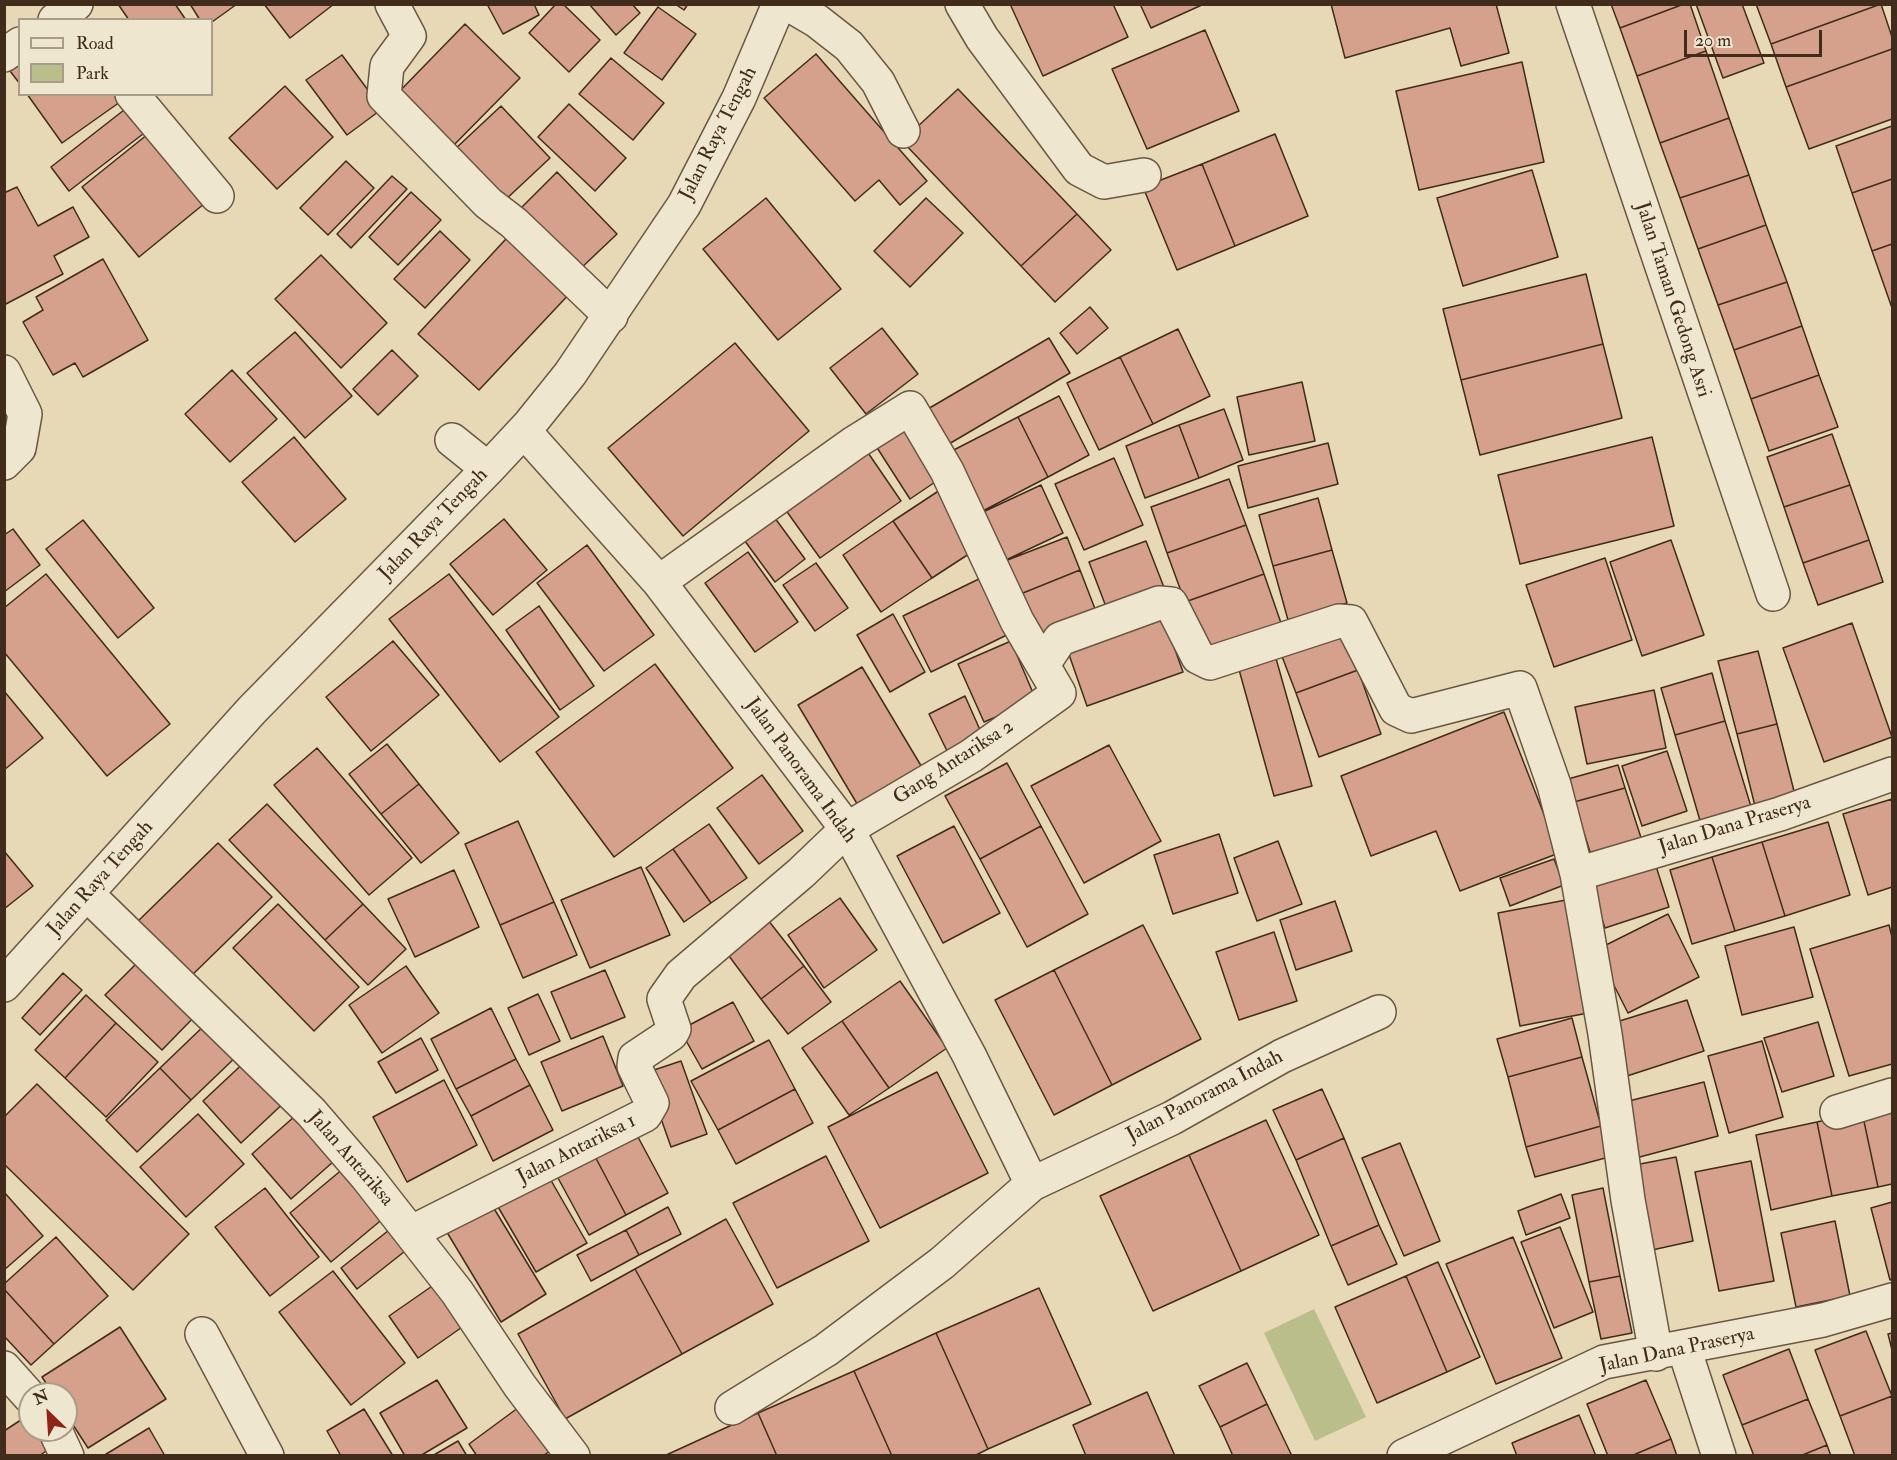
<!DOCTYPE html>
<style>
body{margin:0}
#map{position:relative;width:1897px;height:1460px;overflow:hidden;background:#e7d8b6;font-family:"IM FELL Double Pica",serif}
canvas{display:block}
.frame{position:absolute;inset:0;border:6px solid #412c1b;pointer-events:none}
.legend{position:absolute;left:18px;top:18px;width:195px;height:78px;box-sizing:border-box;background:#efe6d0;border:2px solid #a99c88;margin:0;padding:8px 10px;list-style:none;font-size:18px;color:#412c1b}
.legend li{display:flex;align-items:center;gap:12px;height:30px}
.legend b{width:30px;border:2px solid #a99c88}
.north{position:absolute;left:18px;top:1382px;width:60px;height:60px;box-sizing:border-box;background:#efe6d0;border:2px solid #a99c88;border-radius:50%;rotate:335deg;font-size:16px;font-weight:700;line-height:24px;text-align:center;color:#412c1b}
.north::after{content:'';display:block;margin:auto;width:21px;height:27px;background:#8f2418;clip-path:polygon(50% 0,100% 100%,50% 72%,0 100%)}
.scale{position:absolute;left:1684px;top:30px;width:138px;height:27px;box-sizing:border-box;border:3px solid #412c1b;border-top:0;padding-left:8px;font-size:18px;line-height:21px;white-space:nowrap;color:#412c1b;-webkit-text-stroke:4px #efe6d0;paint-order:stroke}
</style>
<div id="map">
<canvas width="1897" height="1460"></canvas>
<div class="frame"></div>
<ul class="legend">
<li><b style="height:8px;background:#efe6d0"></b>Road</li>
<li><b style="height:16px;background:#b9be8b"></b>Park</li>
</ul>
<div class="north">N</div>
<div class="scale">20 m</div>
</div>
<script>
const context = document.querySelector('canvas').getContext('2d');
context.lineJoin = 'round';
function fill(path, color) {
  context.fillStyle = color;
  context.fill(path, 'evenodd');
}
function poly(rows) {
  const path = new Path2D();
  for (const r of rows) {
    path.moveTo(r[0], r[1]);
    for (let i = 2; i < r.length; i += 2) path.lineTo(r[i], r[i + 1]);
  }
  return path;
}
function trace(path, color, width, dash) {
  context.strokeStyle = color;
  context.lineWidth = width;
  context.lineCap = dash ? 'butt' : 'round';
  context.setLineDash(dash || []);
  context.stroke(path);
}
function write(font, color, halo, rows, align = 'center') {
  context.font = font + ' "IM FELL Double Pica",serif';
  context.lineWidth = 4.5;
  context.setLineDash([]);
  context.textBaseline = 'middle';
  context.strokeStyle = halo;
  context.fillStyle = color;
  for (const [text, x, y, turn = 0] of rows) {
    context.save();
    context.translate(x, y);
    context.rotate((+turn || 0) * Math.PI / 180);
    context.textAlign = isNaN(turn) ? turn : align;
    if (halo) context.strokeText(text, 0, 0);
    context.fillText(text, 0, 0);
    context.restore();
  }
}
fill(poly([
 [1314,1309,1366,1417,1315,1441,1264,1333]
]), '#b9be8b');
const building = poly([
 [118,4,175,4,186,20,129,20,118,4],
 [190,4,237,4,212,22,212,20,200,20,190,4],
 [264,4,334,4,290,38,264,4],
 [487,4,534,4,539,15,503,34,487,4],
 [556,4,563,4,600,40,569,72,529,33,556,4],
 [589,4,632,4,640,13,616,35,589,4],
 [675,4,688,4,684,10,675,4],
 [1010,4,1113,4,1128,37,1043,76,1010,4],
 [1140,4,1204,4,1151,28,1140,4],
 [1331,4,1496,4,1509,53,1461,66,1450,28,1345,58,1331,4],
 [1611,4,1684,4,1620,28,1611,4],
 [1684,4,1690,4,1706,51,1637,76,1620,28,1684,4],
 [1696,4,1742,4,1764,63,1723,78,1696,4],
 [1756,4,1881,4,1771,44,1756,4],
 [1881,4,1892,37,1892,49,1786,87,1771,44,1881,4],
 [658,7,696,34,662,80,624,53,658,7],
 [465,24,520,78,447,152,392,99,465,24],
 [1205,30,1239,111,1147,149,1112,69,1205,30],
 [1892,49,1892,119,1809,149,1786,87,1892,49],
 [1706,51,1729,118,1660,143,1637,76,1706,51],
 [816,54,927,181,900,205,879,180,855,201,764,98,816,54],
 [342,55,382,109,347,135,306,80,342,55],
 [611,58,664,103,633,140,579,94,611,58],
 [1522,62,1544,162,1419,190,1396,91,1522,62],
 [20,64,20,84,10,71,20,64],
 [285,86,333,137,277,189,229,138,285,86],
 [958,89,1077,214,1021,266,902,141,958,89],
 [27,94,115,94,120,102,62,143,27,94],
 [133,103,152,127,69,191,51,167,133,103],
 [569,104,626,158,595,191,538,137,569,104],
 [501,106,550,158,503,202,454,150,501,106],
 [1729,118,1749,175,1680,198,1660,143,1729,118],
 [1892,126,1892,179,1852,193,1836,146,1892,126],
 [153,130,210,199,139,257,82,187,153,130],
 [1275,134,1308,216,1235,246,1202,164,1275,134],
 [346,161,374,188,328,235,300,208,346,161],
 [1202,164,1235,246,1177,270,1143,187,1202,164],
 [1532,170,1558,257,1463,286,1437,198,1532,170],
 [557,172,617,234,578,271,519,210,557,172],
 [1749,175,1766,225,1698,249,1680,198,1749,175],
 [392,176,407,189,351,248,337,234,392,176],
 [1892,179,1892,244,1872,251,1852,193,1892,179],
 [17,187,38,226,73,207,89,237,54,256,63,274,4,305,4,193,17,187],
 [411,192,441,220,398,265,369,237,411,192],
 [766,198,841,289,778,340,703,249,766,198],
 [926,198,963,233,910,287,874,251,926,198],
 [1077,214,1111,250,1055,302,1021,266,1077,214],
 [1766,225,1787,282,1718,305,1698,249,1766,225],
 [517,227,573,290,479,390,418,334,517,227],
 [440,231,470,260,425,308,394,279,440,231],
 [1892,244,1892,308,1872,251,1892,244],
 [321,255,387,323,341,368,275,299,321,255],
 [103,259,148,340,83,377,75,363,53,375,23,322,43,310,36,297,103,259],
 [1586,274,1603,344,1461,380,1443,309,1586,274],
 [1787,282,1802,326,1734,350,1718,305,1787,282],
 [1090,307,1108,328,1077,354,1060,333,1090,307],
 [1802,326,1819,375,1751,399,1734,350,1802,326],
 [882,328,918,374,866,414,830,368,882,328],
 [1178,329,1210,396,1153,424,1120,357,1178,329],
 [295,332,352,396,305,438,247,373,295,332],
 [1049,338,1070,373,942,448,921,413,1049,338],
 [735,343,809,431,683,536,608,448,735,343],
 [1603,344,1622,418,1480,455,1461,380,1603,344],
 [392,350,418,376,378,415,353,389,392,350],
 [1120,357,1153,424,1099,450,1067,383,1120,357],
 [232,370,277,419,230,462,185,414,232,370],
 [1819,375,1838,427,1769,451,1751,399,1819,375],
 [1302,382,1315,441,1249,455,1237,397,1302,382],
 [1059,396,1089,455,1048,477,1018,417,1059,396],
 [1224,409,1243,460,1199,478,1179,425,1224,409],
 [1018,417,1048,477,975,515,944,455,1018,417],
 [908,420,944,476,910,499,874,443,908,420],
 [1179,425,1199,478,1145,498,1126,446,1179,425],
 [1832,434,1850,485,1784,507,1767,457,1832,434],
 [294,437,346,499,295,542,242,482,294,437],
 [1652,437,1674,526,1520,564,1498,475,1652,437],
 [1328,443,1338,484,1248,508,1238,466,1328,443],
 [862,444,901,501,820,558,780,502,862,444],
 [1114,458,1143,525,1084,550,1055,484,1114,458],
 [1229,479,1246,525,1167,553,1151,507,1229,479],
 [1041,485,1063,533,1006,560,983,512,1041,485],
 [1850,485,1869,540,1803,563,1784,507,1850,485],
 [940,490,978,548,932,578,893,521,940,490],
 [1318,498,1332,550,1273,566,1259,515,1318,498],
 [769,510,805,559,775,582,739,533,769,510],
 [504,519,547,570,493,615,450,564,504,519],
 [83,520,154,608,118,638,46,549,83,520],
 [893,521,932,578,881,612,843,555,893,521],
 [1246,525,1264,574,1185,602,1167,553,1246,525],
 [13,529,40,565,4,592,4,535,13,529],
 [1067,537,1080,570,1018,595,1005,561,1067,537],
 [1671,540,1704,635,1642,656,1610,562,1671,540],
 [1869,540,1883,582,1818,605,1803,563,1869,540],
 [1146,541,1165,590,1108,612,1089,562,1146,541],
 [587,545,654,635,604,671,537,583,587,545],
 [1332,550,1347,603,1288,620,1273,566,1332,550],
 [748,552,798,622,755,652,705,583,748,552],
 [1605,558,1632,640,1554,667,1526,585,1605,558],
 [816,563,848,608,815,631,783,585,816,563],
 [1080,570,1097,614,1035,637,1018,595,1080,570],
 [46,574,170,724,107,776,4,652,4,608,46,574],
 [449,574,559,717,500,762,389,619,449,574],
 [1264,574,1281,623,1203,651,1185,602,1264,574],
 [987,575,1015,631,931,672,903,616,987,575],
 [539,606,594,686,560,710,506,630,539,606],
 [1162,613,1183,672,1087,706,1066,646,1162,613],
 [893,614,925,672,890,692,857,635,893,614],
 [1341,623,1358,670,1296,693,1278,646,1341,623],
 [1852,623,1892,737,1824,762,1783,648,1852,623],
 [393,641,439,695,371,751,326,697,393,641],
 [1011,641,1036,700,984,722,958,664,1011,641],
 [1758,651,1777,724,1737,734,1718,661,1758,651],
 [1275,655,1312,786,1274,796,1238,666,1275,655],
 [655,664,733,768,614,857,536,752,655,664],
 [862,667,926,774,862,812,798,705,862,667],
 [1358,670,1381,734,1319,757,1296,693,1358,670],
 [1712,673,1725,721,1675,735,1661,688,1712,673],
 [1654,690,1666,748,1587,764,1575,707,1654,690],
 [4,691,43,738,4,770,4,691],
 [965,696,984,739,949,755,929,714,965,696],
 [1504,712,1559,853,1460,891,1436,831,1371,856,1341,776,1504,712],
 [1725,721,1752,810,1701,824,1675,735,1725,721],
 [1777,724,1795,795,1755,806,1737,734,1777,724],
 [387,744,419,784,381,814,349,774,387,744],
 [1109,745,1161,841,1084,883,1031,786,1109,745],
 [317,748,412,858,369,895,274,785,317,748],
 [1667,751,1687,811,1642,826,1622,766,1667,751],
 [1007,763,1041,826,980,859,945,796,1007,763],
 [1618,765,1625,788,1574,802,1568,779,1618,765],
 [762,775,803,831,759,864,717,808,762,775],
 [419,784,459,833,421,863,381,814,419,784],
 [1625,788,1644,847,1593,861,1574,802,1625,788],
 [1892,799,1892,887,1868,895,1843,814,1892,799],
 [267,804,363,904,325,940,229,840,267,804],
 [518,821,554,902,500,925,465,844,518,821],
 [1828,822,1850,895,1785,916,1762,842,1828,822],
 [709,824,747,878,711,903,673,849,709,824],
 [954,826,1000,913,943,943,897,856,954,826],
 [1041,826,1088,914,1027,947,980,859,1041,826],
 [1219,834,1238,893,1173,914,1154,855,1219,834],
 [1278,841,1302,904,1257,921,1234,858,1278,841],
 [1762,842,1785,916,1735,931,1712,857,1762,842],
 [218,843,272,897,186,981,133,926,218,843],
 [673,849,711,903,684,922,646,868,673,849],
 [4,851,33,886,4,909,4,851],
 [1712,857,1735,931,1692,944,1670,870,1712,857],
 [1554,859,1564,885,1510,906,1500,878,1554,859],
 [1655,863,1669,907,1605,928,1590,883,1655,863],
 [641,867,670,935,590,968,561,900,641,867],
 [454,870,479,927,415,957,388,899,454,870],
 [840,898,877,950,824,988,788,935,840,898],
 [1566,900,1588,1013,1520,1026,1498,913,1566,900],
 [1335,901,1352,951,1296,970,1280,920,1335,901],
 [554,902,577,955,523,978,500,925,554,902],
 [278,904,359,987,314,1031,233,948,278,904],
 [363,904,406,949,368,985,325,940,363,904],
 [1668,914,1699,977,1628,1013,1596,950,1668,914],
 [768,920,804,966,761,999,726,952,768,920],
 [1143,925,1201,1039,1112,1085,1054,970,1143,925],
 [1889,925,1892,937,1892,1064,1849,1076,1810,949,1889,925],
 [1794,927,1813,997,1742,1015,1725,946,1794,927],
 [1274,932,1297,1001,1239,1020,1216,952,1274,932],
 [143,957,199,1012,162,1050,105,995,143,957],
 [406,966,439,1013,382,1053,349,1005,406,966],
 [804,966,831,1002,788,1034,761,999,804,966],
 [605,970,625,1017,571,1039,551,992,605,970],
 [1054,970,1112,1085,1054,1115,995,1000,1054,970],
 [63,973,82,990,40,1035,22,1018,63,973],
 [900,981,947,1048,889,1088,842,1021,900,981],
 [538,994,560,1041,529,1055,508,1008,538,994],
 [86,995,116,1023,65,1078,35,1050,86,995],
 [1687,1000,1704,1051,1627,1076,1610,1024,1687,1000],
 [733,1002,754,1041,702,1069,680,1030,733,1002],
 [491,1008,516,1059,456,1089,431,1039,491,1008],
 [1572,1018,1582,1057,1508,1077,1497,1039,1572,1018],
 [209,1021,240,1053,191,1100,160,1068,209,1021],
 [842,1021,889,1088,849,1115,802,1048,842,1021],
 [1818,1022,1834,1076,1782,1092,1764,1038,1818,1022],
 [116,1023,158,1062,106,1117,65,1078,116,1023],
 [603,1036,623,1086,562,1111,541,1062,603,1036],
 [421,1038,438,1070,396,1093,378,1062,421,1038],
 [769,1040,795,1089,718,1130,691,1081,769,1040],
 [1762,1041,1783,1117,1729,1133,1708,1056,1762,1041],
 [250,1057,288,1099,241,1143,203,1101,250,1057],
 [1582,1057,1601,1126,1526,1147,1508,1077,1582,1057],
 [516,1059,530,1085,471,1116,456,1089,516,1059],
 [681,1061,707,1134,671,1147,645,1073,681,1061],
 [160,1068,191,1100,137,1152,106,1120,160,1068],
 [937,1072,988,1173,880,1228,828,1127,937,1072],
 [444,1080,477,1145,407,1182,373,1117,444,1080],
 [1704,1082,1718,1136,1636,1158,1621,1103,1704,1082],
 [37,1084,189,1234,133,1290,4,1164,4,1117,37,1084],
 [530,1085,553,1130,493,1161,471,1116,530,1085],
 [795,1089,813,1123,736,1164,718,1130,795,1089],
 [1322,1089,1344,1138,1296,1160,1273,1110,1322,1089],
 [1892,1106,1892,1184,1878,1187,1862,1112,1892,1106],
 [303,1109,342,1154,291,1199,252,1154,303,1109],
 [1862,1112,1878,1187,1832,1196,1817,1122,1862,1112],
 [198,1114,244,1164,186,1217,140,1167,198,1114],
 [1266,1120,1319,1235,1241,1271,1189,1155,1266,1120],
 [1817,1122,1832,1196,1771,1210,1756,1135,1817,1122],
 [631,1124,668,1193,626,1215,590,1147,631,1124],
 [1601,1126,1609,1157,1535,1177,1526,1147,1601,1126],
 [1344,1138,1379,1225,1331,1246,1296,1160,1344,1138],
 [1400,1143,1440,1241,1404,1256,1362,1158,1400,1143],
 [590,1147,626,1215,589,1235,552,1167,590,1147],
 [1189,1155,1241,1271,1153,1311,1100,1196,1189,1155],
 [826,1156,869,1241,777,1288,733,1203,826,1156],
 [1676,1157,1693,1241,1643,1252,1625,1167,1676,1157],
 [1751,1161,1774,1281,1719,1291,1695,1172,1751,1161],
 [350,1163,391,1212,331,1262,290,1213,350,1163],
 [545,1170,587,1243,536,1272,494,1200,545,1170],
 [265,1188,319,1257,270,1296,215,1227,265,1188],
 [1603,1188,1620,1276,1589,1282,1572,1195,1603,1188],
 [4,1192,43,1236,4,1270,4,1192],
 [1561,1194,1570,1218,1526,1235,1518,1211,1561,1194],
 [487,1197,546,1294,501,1322,442,1224,487,1197],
 [1892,1202,1892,1279,1890,1280,1871,1208,1892,1202],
 [668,1207,681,1234,639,1255,626,1230,668,1207],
 [726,1219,773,1304,682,1354,635,1269,726,1219],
 [1835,1221,1850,1296,1796,1307,1781,1233,1835,1221],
 [398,1223,414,1244,357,1289,341,1268,398,1223],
 [1379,1225,1397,1264,1348,1285,1331,1246,1379,1225],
 [1560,1227,1593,1312,1554,1328,1521,1242,1560,1227],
 [626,1230,639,1255,591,1281,577,1255,626,1230],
 [56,1237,108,1296,54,1344,4,1289,4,1284,56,1237],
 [1513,1237,1562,1358,1496,1384,1446,1264,1513,1237],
 [1438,1262,1480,1357,1447,1372,1406,1276,1438,1262],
 [635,1269,682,1354,565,1419,518,1334,635,1269],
 [333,1271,405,1363,351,1405,279,1312,333,1271],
 [1406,1276,1447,1372,1377,1403,1335,1307,1406,1276],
 [1620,1276,1632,1333,1601,1339,1589,1282,1620,1276],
 [438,1282,468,1323,418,1358,389,1316,438,1282],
 [1039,1288,1091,1404,988,1449,936,1333,1039,1288],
 [4,1289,54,1344,31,1365,4,1336,4,1289],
 [120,1327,166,1399,88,1448,66,1414,66,1394,53,1394,42,1377,120,1327],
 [1866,1331,1892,1396,1840,1416,1815,1350,1866,1331],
 [936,1333,988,1449,974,1456,892,1456,854,1371,936,1333],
 [1892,1333,1892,1350,1888,1334,1892,1333],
 [1789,1349,1808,1399,1742,1425,1723,1375,1789,1349],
 [1247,1363,1267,1404,1220,1427,1199,1386,1247,1363],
 [854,1371,892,1456,777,1456,758,1413,854,1371],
 [437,1380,467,1428,420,1456,405,1456,380,1413,437,1380],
 [1646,1380,1671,1439,1631,1456,1608,1456,1587,1404,1646,1380],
 [1147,1392,1175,1456,1086,1456,1073,1425,1147,1392],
 [1892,1396,1892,1456,1855,1456,1840,1416,1892,1396],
 [1808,1399,1827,1445,1800,1456,1754,1456,1742,1425,1808,1399],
 [526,1402,558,1445,543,1456,477,1456,469,1444,526,1402],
 [1267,1404,1292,1456,1233,1456,1220,1427,1267,1404],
 [364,1409,393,1456,341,1456,327,1431,364,1409],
 [758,1413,777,1456,664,1456,758,1413],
 [30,1414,30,1430,47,1430,56,1444,39,1456,4,1456,4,1431,30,1414],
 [1579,1415,1596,1456,1517,1456,1512,1443,1579,1415],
 [149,1428,165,1456,103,1456,149,1428],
 [1671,1439,1677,1456,1631,1456,1671,1439],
 [458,1441,467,1456,432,1456,458,1441],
 [1827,1445,1831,1456,1800,1456,1827,1445]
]);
fill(building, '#d6a18c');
trace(building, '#412c1b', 1.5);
const minor = poly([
 [392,4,409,36,387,66,384,96,488,203,514,223,611,316],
 [788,4,817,21,849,46,878,82,903,131],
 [962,4,982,38,1079,169,1104,182,1144,175],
 [1573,4,1773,594],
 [55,20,76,4],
 [4,55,20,44],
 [132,94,217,196],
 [4,372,25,414,19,448,4,463],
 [524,431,659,582,847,829,969,1055,1032,1184],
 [452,440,488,469],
 [1040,660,1048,657,1060,639,1159,603,1171,604,1198,657,1210,663,1339,621,1351,622,1396,709,1411,716,1520,688,1554,785,1577,874,1605,1034,1628,1200,1656,1354],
 [1577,874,1780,814,1892,774],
 [88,895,311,1112,367,1177,457,1292,520,1386,573,1456],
 [4,985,252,710,488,469,529,425,570,374,684,205,739,98,779,4],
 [1837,1112,1892,1095],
 [412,1232,645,1115,652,1103,634,1066,635,1058,671,1034,674,1029,664,999,681,975,801,873,847,829,971,756,1059,693,1017,621,947,471,910,408,854,443,659,582],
 [202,1334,267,1456],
 [1684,1348,1719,1456],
 [4,1368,30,1397],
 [732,1408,826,1350,942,1263,1032,1184,1172,1118,1282,1056,1379,1012],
 [55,1430,67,1456],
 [1404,1456,1604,1362,1823,1320,1892,1300]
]);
trace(minor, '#6a5742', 36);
trace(minor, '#efe6d0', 33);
write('20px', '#412c1b', '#efe6d0', [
 ["Jalan Raya Tengah",719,134,-63],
 ["Jalan Taman Gedong Asri",1672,300,72],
 ["Jalan Raya Tengah",434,525,-46],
 ["Gang Antariksa 2",954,763,-33],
 ["Jalan Panorama Indah",800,771,54],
 ["Jalan Dana Praserya",1735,826,-17],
 ["Jalan Raya Tengah",101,879,-48],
 ["Jalan Panorama Indah",1205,1097,-28],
 ["Jalan Antariksa 1",577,1150,-27],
 ["Jalan Antariksa",350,1159,49],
 ["Jalan Dana Praserya",1677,1351,-12]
]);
</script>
